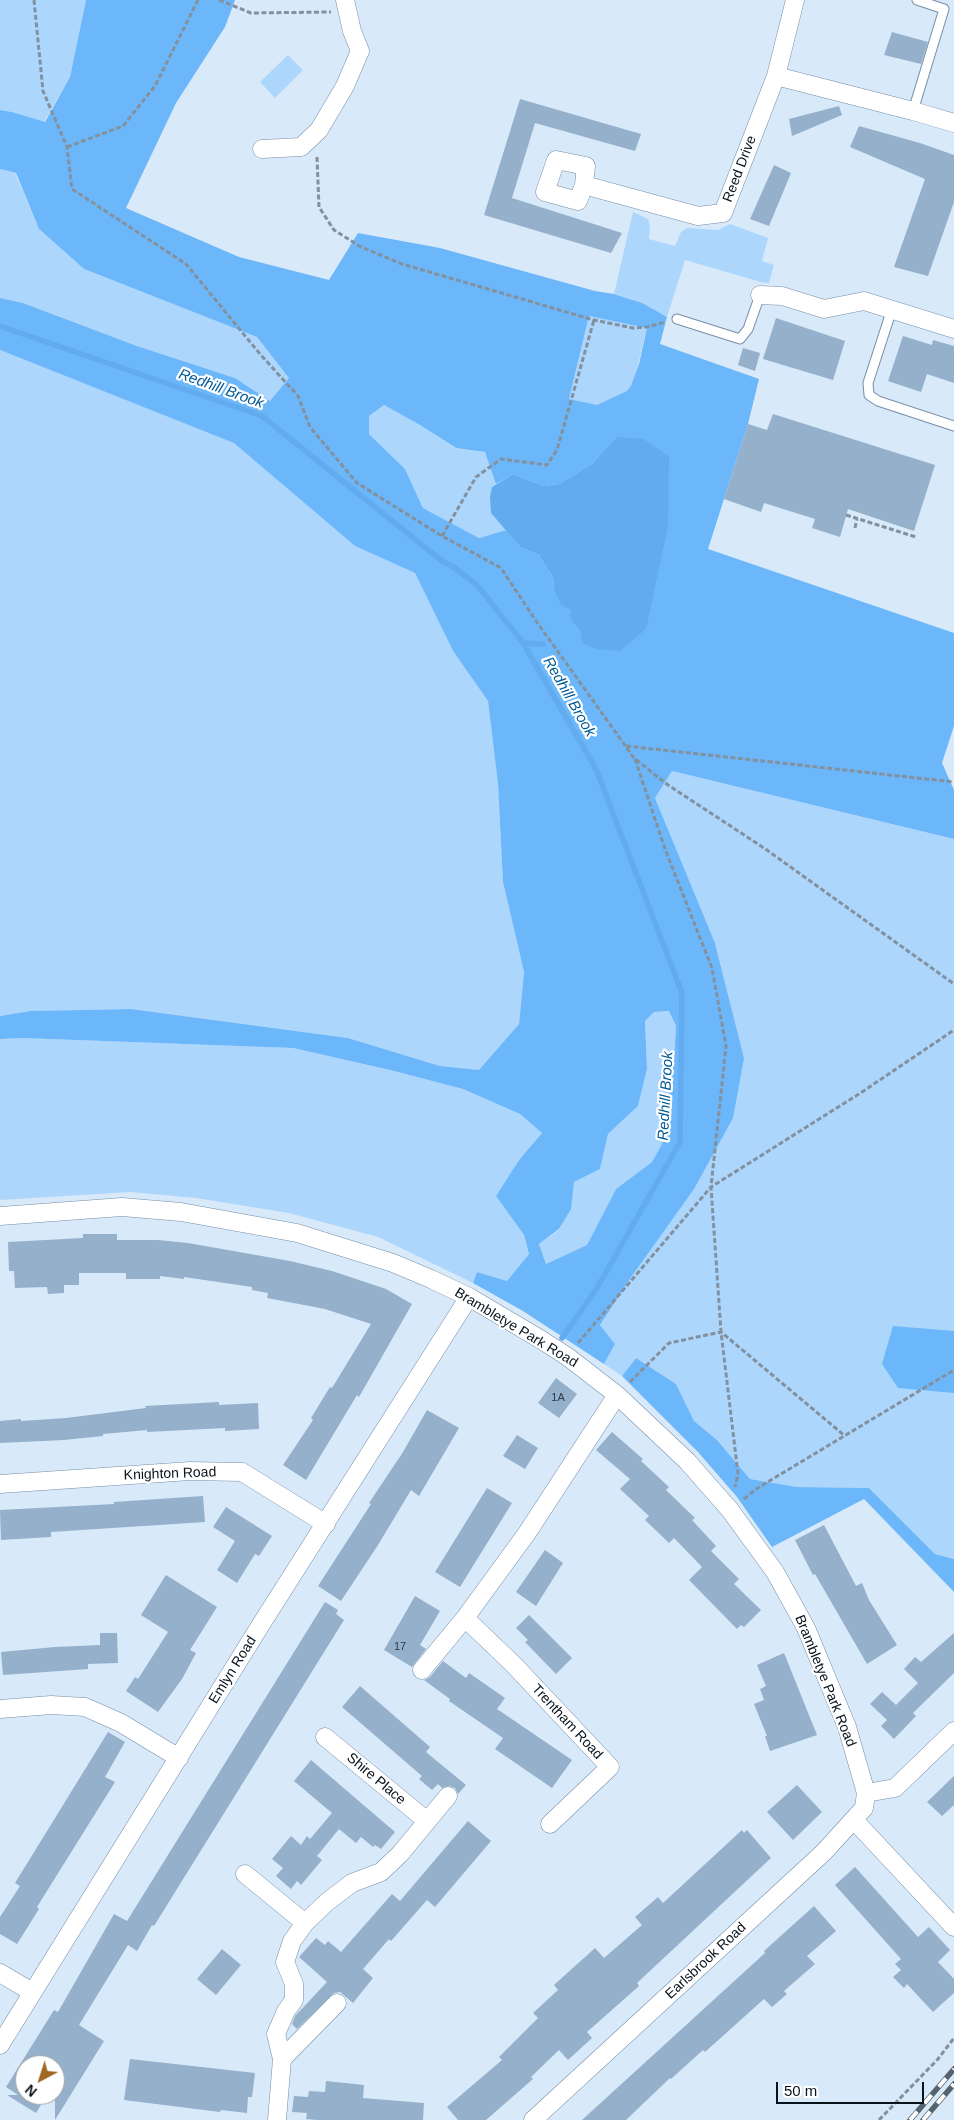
<!DOCTYPE html>
<style>
body{margin:0}
#map{position:relative;width:954px;height:2120px;overflow:hidden;background:#d8e9fa;font-family:Helvetica,sans-serif}
canvas{display:block}
.north{position:absolute;left:15px;top:2055px;width:50px;height:50px;box-sizing:border-box;background:#fff;border:1px solid #9da1a4;border-radius:50%;rotate:220deg;font-size:14px;font-weight:700;line-height:20px;text-align:center;color:#09131c}
.north::after{content:'';display:block;margin:auto;width:18px;height:22px;background:#a06824;clip-path:polygon(50% 0,100% 100%,50% 72%,0 100%)}
.scale{position:absolute;left:776px;top:2082px;width:148px;height:22px;box-sizing:border-box;border:2px solid #09131c;border-top:0;padding-left:6px;font-size:15px;line-height:18px;white-space:nowrap;color:#09131c;-webkit-text-stroke:4px #fff;paint-order:stroke}
</style>
<div id="map">
<canvas width="954" height="2120"></canvas>
<div class="north">N</div>
<div class="scale">50 m</div>
</div>
<script>
const context = document.querySelector('canvas').getContext('2d');
context.lineJoin = 'round';
function fill(path, color) {
  context.fillStyle = color;
  context.fill(path, 'evenodd');
}
function poly(rows) {
  const path = new Path2D();
  for (const r of rows) {
    path.moveTo(r[0], r[1]);
    for (let i = 2; i < r.length; i += 2) path.lineTo(r[i], r[i + 1]);
  }
  return path;
}
function trace(path, color, width, dash) {
  context.strokeStyle = color;
  context.lineWidth = width;
  context.lineCap = dash ? 'butt' : 'round';
  context.setLineDash(dash || []);
  context.stroke(path);
}
function write(font, color, halo, rows, align = 'center') {
  context.font = font + ' Helvetica,sans-serif';
  context.lineWidth = 4.5;
  context.setLineDash([]);
  context.textBaseline = 'middle';
  context.strokeStyle = halo;
  context.fillStyle = color;
  for (const [text, x, y, turn = 0] of rows) {
    context.save();
    context.translate(x, y);
    context.rotate((+turn || 0) * Math.PI / 180);
    context.textAlign = isNaN(turn) ? turn : align;
    if (halo) context.strokeText(text, 0, 0);
    context.fillText(text, 0, 0);
    context.restore();
  }
}
fill(poly([
 [0,0,86,0,70,77,44,122,12,112,0,110],
 [288,55,303,70,275,98,260,82],
 [0,169,15,173,39,229,84,269,257,337,290,378,270,401,235,378,137,346,23,303,0,298],
 [633,212,648,219,650,226,649,239,675,246,681,232,687,228,718,230,730,224,768,238,762,261,774,265,769,283,761,282,685,260,667,317,631,299,614,294],
 [589,316,647,327,635,378,592,464,559,484,569,399],
 [0,350,235,443,355,546,415,573,453,651,488,701,498,784,503,882,524,972,519,1024,479,1070,440,1066,348,1038,131,1009,30,1011,0,1016],
 [384,405,420,425,455,448,486,452,496,484,492,487,491,513,506,530,479,538,423,508,405,469,369,434,369,416],
 [672,771,954,839,954,1559,935,1554,869,1488,797,1487,750,1479,717,1440,694,1421,676,1384,636,1358,622,1376,604,1364,615,1344,600,1325,634,1273,744,1058,715,943,655,798],
 [669,1011,676,1026,674,1061,668,1098,669,1131,652,1162,616,1189,587,1245,546,1264,539,1244,559,1230,570,1209,574,1182,600,1169,608,1134,638,1106,647,1069,645,1021,654,1012],
 [22,1038,293,1048,390,1070,463,1089,520,1114,542,1133,519,1160,496,1196,524,1235,529,1254,507,1281,477,1272,473,1283,378,1237,289,1213,196,1198,130,1192,0,1200,0,1039]
]), '#add6fc');
fill(poly([
 [86,0,235,0,225,27,176,103,126,208,239,257,329,280,358,233,440,248,595,291,614,294,642,303,667,317,660,344,759,379,748,424,708,549,954,633,954,726,942,763,954,790,954,839,672,771,655,798,715,943,744,1058,733,1118,694,1189,634,1273,600,1325,615,1344,604,1364,523,1311,473,1283,477,1272,507,1281,529,1254,524,1235,496,1196,519,1160,542,1133,520,1114,463,1089,390,1070,293,1048,22,1038,0,1039,0,1016,30,1011,131,1009,348,1038,440,1066,479,1070,519,1024,524,972,503,882,498,784,488,701,453,651,415,573,355,546,234,443,0,350,0,298,23,303,137,346,235,378,270,401,289,378,257,337,84,269,39,229,16,173,0,169,0,110,12,112,45,122,70,77],
 [589,316,647,328,639,364,631,386,627,391,597,405,569,399],
 [384,405,420,425,456,448,485,452,496,484,513,474,544,486,559,484,592,464,616,437,586,645,584,644,580,631,574,625,571,610,554,589,553,578,539,555,521,548,506,530,479,538,423,508,405,469,369,434,369,416],
 [669,1011,676,1026,674,1061,668,1098,669,1131,652,1162,616,1189,587,1245,546,1264,539,1244,559,1229,571,1209,574,1182,600,1169,608,1134,638,1106,647,1069,645,1021,654,1012],
 [893,1326,954,1331,954,1393,898,1388,882,1364],
 [636,1358,676,1384,694,1421,717,1440,750,1479,797,1487,869,1488,935,1554,954,1559,954,1592,864,1499,772,1547,737,1497,698,1452,622,1376]
]), '#6cb7fa');
fill(poly([
 [616,437,643,439,669,456,668,526,646,629,620,651,597,649,583,644,580,631,574,625,570,615,571,610,561,605,554,589,553,578,539,555,521,548,491,513,490,497,492,487,513,474,544,486,559,484,592,464]
]), '#61abee');
trace(poly([
 [0,326,262,416,442,561,455,568,478,586,523,643,596,769,682,993,680,1142,597,1288,562,1338],
 [523,643,543,644]
]), '#61abee', 5.5);
fill(poly([
 [892,32,928,42,921,64,884,55],
 [520,99,641,134,635,151,535,123,512,198,622,233,611,253,484,215],
 [839,106,842,115,792,136,789,119],
 [859,126,920,143,954,155,954,202,928,276,894,267,925,179,850,147],
 [774,165,791,173,769,226,750,219],
 [776,318,845,341,833,380,763,359],
 [903,336,932,345,933,340,954,346,954,383,927,374,921,392,888,381],
 [743,348,760,353,755,371,738,365],
 [773,414,935,465,914,531,848,509,840,537,812,528,815,519,764,503,761,512,724,499,748,424,767,430],
 [83,1234,117,1234,117,1240,158,1240,188,1243,290,1261,332,1271,386,1289,412,1304,359,1397,357,1395,306,1480,283,1465,313,1420,311,1418,330,1387,332,1388,371,1324,325,1309,267,1298,268,1293,252,1290,252,1287,184,1277,184,1279,160,1276,160,1279,126,1279,126,1273,79,1273,79,1285,64,1285,64,1293,48,1294,47,1287,15,1288,14,1271,9,1271,8,1242,83,1238],
 [556,1378,577,1394,559,1418,538,1403],
 [219,1402,219,1405,258,1403,259,1429,225,1431,225,1428,147,1432,147,1430,103,1434,103,1436,64,1440,0,1443,0,1421,21,1419,21,1421,66,1418,146,1408,145,1406],
 [427,1410,459,1428,419,1496,411,1490,378,1545,341,1601,318,1586,371,1504,369,1503,403,1452],
 [612,1432,643,1459,641,1461,669,1487,666,1490,695,1518,692,1520,716,1546,711,1551,739,1579,734,1584,761,1610,744,1627,741,1625,737,1629,689,1580,702,1567,674,1538,669,1543,645,1520,649,1516,620,1489,630,1479,596,1450],
 [517,1435,538,1448,525,1469,503,1456],
 [487,1488,512,1503,460,1587,435,1572],
 [203,1496,205,1522,51,1532,51,1537,1,1540,0,1510,114,1504,114,1502],
 [226,1507,272,1536,259,1556,255,1554,237,1583,217,1570,235,1541,213,1527],
 [824,1525,856,1586,862,1583,869,1600,897,1645,867,1664,815,1574,813,1575,795,1540],
 [545,1550,563,1563,536,1606,516,1592],
 [166,1575,217,1607,190,1650,196,1653,182,1679,158,1712,126,1691,135,1677,138,1679,168,1632,141,1615],
 [415,1596,440,1611,420,1645,426,1649,412,1667,384,1650],
 [325,1602,338,1610,336,1614,344,1620,154,1926,152,1925,137,1951,128,1945,79,2025,104,2041,55,2120,55,2065,25,2065,25,2095,47,2095,36,2113,7,2095,18,2095,6,2087,54,2010,58,2012,114,1914,127,1921],
 [529,1615,572,1658,556,1674,525,1642,528,1640,516,1628],
 [100,1633,117,1633,118,1663,88,1664,88,1669,3,1675,1,1652,55,1647,100,1645],
 [954,1633,954,1673,913,1713,916,1716,894,1739,881,1726,887,1720,870,1704,882,1692,896,1705,918,1683,904,1669,915,1657,921,1662],
 [784,1653,817,1735,770,1751,765,1736,767,1736,754,1704,764,1700,760,1689,766,1686,757,1665],
 [443,1661,466,1678,469,1673,505,1698,497,1709,572,1760,552,1788,495,1749,503,1738,449,1701,450,1699,424,1680,430,1677],
 [360,1686,430,1747,426,1752,466,1785,458,1794,455,1788,449,1786,442,1788,438,1784,432,1790,419,1779,422,1776,342,1707],
 [108,1732,125,1742,105,1777,115,1782,37,1907,39,1909,17,1944,0,1934,0,1917,20,1886,15,1883],
 [311,1760,395,1832,381,1849,375,1845,373,1847,361,1837,356,1843,339,1829,317,1856,322,1860,301,1885,297,1881,291,1889,276,1876,283,1868,272,1859,291,1836,301,1845,307,1836,310,1839,332,1813,294,1781],
 [954,1776,954,1805,942,1816,927,1802],
 [797,1785,822,1812,793,1840,767,1812],
 [468,1821,491,1841,435,1907,427,1900,391,1941,389,1939,363,1969,373,1978,353,2003,340,1992,334,1993,297,2029,292,2024,295,2016,327,1982,299,1957,316,1938,325,1945,328,1941,341,1952,392,1894,400,1901],
 [742,1830,744,1833,747,1830,771,1858,637,1983,639,1986,587,2032,592,2038,568,2060,559,2050,531,2077,533,2079,486,2120,458,2120,447,2107,502,2060,499,2057,538,2018,533,2013,558,1990,554,1985,595,1948,604,1958,642,1925,635,1917,658,1897,663,1903],
 [855,1867,918,1937,929,1927,950,1950,938,1962,954,1979,954,1993,933,2012,907,1984,904,1988,893,1977,901,1970,895,1964,901,1959,835,1885],
 [814,1906,836,1931,807,1956,815,1964,784,1991,787,1994,772,2007,764,1999,705,2052,703,2050,671,2079,670,2078,626,2120,582,2120,765,1953,764,1951],
 [222,1949,241,1965,216,1995,197,1979],
 [130,2059,255,2073,252,2097,248,2097,247,2113,221,2110,220,2112,124,2100],
 [326,2081,364,2085,363,2098,424,2103,423,2120,317,2120,306,2119,307,2113,292,2112,294,2096,308,2097,309,2091,325,2092]
]), '#95b0ca');
const lane = poly([
 [913,111,944,9,917,0],
 [892,309,868,383,869,395,878,401,954,426],
 [677,319,740,339,748,329,760,295]
]);
const street = poly([
 [776,76,913,111,954,123],
 [262,149,301,147,319,130,345,86,360,51,352,31,345,0],
 [584,185,586,166,556,160,545,192,578,201,584,185,698,216,723,213,776,76,795,0],
 [760,295,782,296,824,309,864,301,954,329],
 [0,1216,122,1207,181,1212,297,1233,393,1263,431,1279,469,1297,540,1339,568,1357,617,1395,687,1461,730,1510,775,1572,806,1628,847,1727,866,1793,864,1808,824,1852,533,2120],
 [0,1484,190,1471,242,1472,326,1524],
 [422,1670,465,1618],
 [0,1709,51,1705,85,1707,121,1723,179,1758],
 [325,1737,427,1821],
 [866,1793,895,1788,954,1731],
 [854,1820,954,1927],
 [550,1824,610,1767,514,1665,465,1618,527,1533,617,1395],
 [245,1874,305,1923],
 [0,1973,32,1992],
 [0,2045,260,1626,469,1297],
 [282,2059,337,2003],
 [277,2120,282,2059,276,2034,286,2011,294,2000,294,1984,285,1962,292,1941,305,1923,327,1902,352,1883,381,1872,400,1854,448,1796]
]);
trace(lane, '#758ea7', 11);
trace(street, '#758ea7', 19);
trace(poly([
 [34,0,43,91,67,147,72,189,186,264,260,354,298,396,310,427,357,483,442,536,501,568,536,621,634,758,668,785,764,848,954,984],
 [219,0,251,13,331,12],
 [67,147,123,126,155,86,198,0],
 [317,157,319,207,334,230,361,247,402,264,594,320,633,328,647,327,665,322],
 [846,515,916,537],
 [855,528,857,519],
 [442,536,476,477,501,459,547,465,557,450,594,320],
 [626,746,954,782],
 [635,759,665,849,712,968,726,1046,711,1187,721,1332,738,1474,735,1487],
 [578,1343,711,1187,859,1094,954,1030],
 [630,1382,669,1343,721,1332,845,1436],
 [744,1499,756,1489,954,1370],
 [879,2120,938,2059,954,2038]
]), '#83919f', 3, [5, 2.5]);
trace(lane, '#fff', 9);
trace(street, '#fff', 18);
const rail = poly([
 [910,2120,954,2069],
 [923,2120,954,2084]
]);
trace(rail, '#56636f', 5.5);
trace(rail, '#fff', 4, [11]);
write('11px', '#2c3a48', null, [
 ["1A",558,1398],
 ["17",400,1647]
]);
write('14px', '#09131c', '#fff', [
 ["Reed Drive",740,169,-69],
 ["Brambletye Park Road",516,1328,31],
 ["Knighton Road",170,1474,-2],
 ["Emlyn Road",233,1670,-58],
 ["Brambletye Park Road",825,1681,68],
 ["Trentham Road",567,1722,47],
 ["Shire Place",376,1779,40],
 ["Earlsbrook Road",706,1961,-43]
]);
write('italic 15px', '#005b97', '#fff', [
 ["Redhill Brook",221,389,20],
 ["Redhill Brook",569,697,60],
 ["Redhill Brook",666,1096,-87]
]);
</script>
